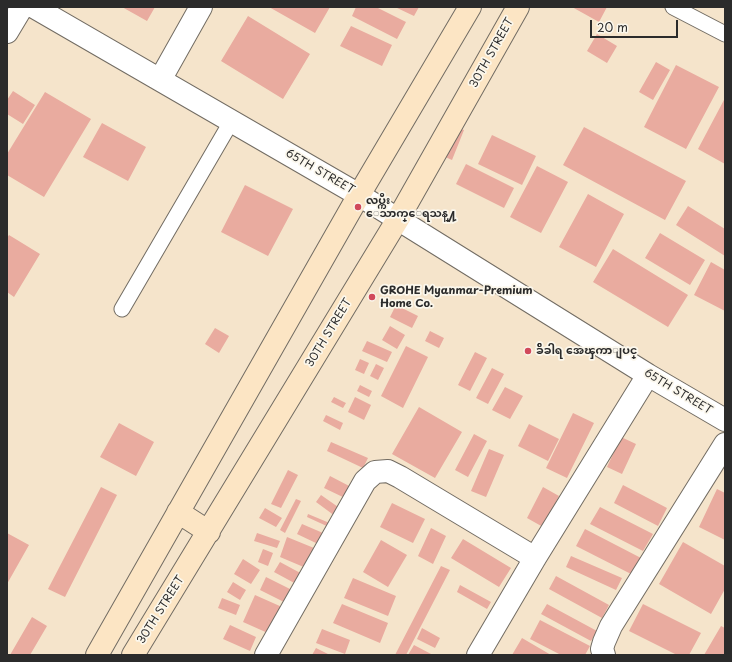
<!DOCTYPE html>
<meta charset="utf-8">
<style>
body{margin:0}
#map{position:relative;width:732px;height:662px;overflow:hidden;background:#f5e4cb;font-family:"Playpen Sans",sans-serif}
canvas{display:block}
.frame{position:absolute;inset:0;border:8px solid #2b2b2b;pointer-events:none}
.scale{position:absolute;left:590px;top:20px;width:88px;height:18px;box-sizing:border-box;border:2px solid #2b2b2b;border-top:0;padding-left:5px;font-size:12px;line-height:14px;white-space:nowrap;color:#2b2b2b;-webkit-text-stroke:3px #fbf7ec;paint-order:stroke}
</style>
<div id="map">
<canvas width="732" height="662"></canvas>
<div class="frame"></div>
<div class="scale">20 m</div>
</div>
<script>
const context = document.querySelector('canvas').getContext('2d');
context.lineJoin = 'round';
function fill(path, color) {
  context.fillStyle = color;
  context.fill(path, 'evenodd');
}
function poly(rows) {
  const path = new Path2D();
  for (const r of rows) {
    path.moveTo(r[0], r[1]);
    for (let i = 2; i < r.length; i += 2) path.lineTo(r[i], r[i + 1]);
  }
  return path;
}
function trace(path, color, width, dash) {
  context.strokeStyle = color;
  context.lineWidth = width;
  context.lineCap = dash ? 'butt' : 'round';
  context.setLineDash(dash || []);
  context.stroke(path);
}
function write(font, color, halo, rows, align = 'center') {
  context.font = font + ' "Playpen Sans","Noto Sans Myanmar",sans-serif';
  context.lineWidth = 3.5;
  context.setLineDash([]);
  context.textBaseline = 'middle';
  context.strokeStyle = halo;
  context.fillStyle = color;
  for (const [text, x, y, turn = 0] of rows) {
    context.save();
    context.translate(x, y);
    context.rotate((+turn || 0) * Math.PI / 180);
    context.textAlign = isNaN(turn) ? turn : align;
    if (halo) context.strokeText(text, 0, 0);
    context.fillText(text, 0, 0);
    context.restore();
  }
}
fill(poly([
 [122,7,155,7,147,21],
 [269,7,330,7,315,33],
 [356,7,376,7,406,22,397,39,352,16],
 [395,7,419,7,414,16],
 [572,7,607,7,599,22],
 [248,16,310,54,283,99,221,61],
 [351,26,392,45,382,66,340,46],
 [597,34,617,46,607,63,587,51],
 [656,62,670,70,653,100,639,92],
 [676,65,719,87,686,149,644,127],
 [13,91,35,105,23,124,7,114,7,100],
 [45,92,91,119,44,197,7,175,7,154],
 [725,98,725,164,698,149],
 [102,123,146,147,128,181,83,157],
 [455,127,464,130,452,160,443,156],
 [584,127,686,181,665,220,563,165],
 [492,135,536,156,522,185,478,164],
 [466,164,514,188,504,208,456,184],
 [537,166,568,182,541,233,510,217],
 [245,185,293,209,268,256,221,232],
 [588,194,624,214,596,267,559,247],
 [688,206,725,229,725,256,676,225],
 [660,233,705,260,690,285,645,258],
 [9,235,40,254,14,297,7,292,7,238],
 [613,249,688,295,668,327,593,282],
 [711,262,725,270,725,311,694,295],
 [396,305,418,316,412,328,390,317],
 [390,326,405,335,397,349,382,340],
 [215,328,229,336,219,353,205,344],
 [430,331,444,338,439,348,425,341],
 [367,341,392,352,387,362,362,351],
 [406,346,428,357,403,408,381,396],
 [475,352,487,358,470,391,458,385],
 [360,359,369,363,364,374,355,370],
 [376,364,384,368,378,380,370,376],
 [492,368,504,374,488,404,476,398],
 [360,385,372,391,369,397,357,391],
 [505,387,523,396,510,419,492,410],
 [334,397,346,403,343,408,331,402],
 [355,397,371,405,364,420,348,412],
 [419,407,462,432,435,478,392,454],
 [573,413,594,423,567,478,546,468],
 [326,415,343,423,340,430,323,421],
 [119,423,154,442,136,476,100,457],
 [529,424,559,439,548,461,518,446],
 [474,434,487,441,468,477,455,470],
 [621,437,636,444,622,474,607,467],
 [331,442,368,458,363,468,327,451],
 [489,449,504,455,486,497,471,491],
 [288,470,298,475,281,508,271,504],
 [330,476,353,488,347,499,324,488],
 [623,485,667,508,658,526,614,503],
 [101,487,117,495,65,597,48,589],
 [543,487,559,496,543,527,527,518],
 [717,489,725,493,725,540,699,527],
 [321,495,341,509,335,516,316,502],
 [296,499,301,501,285,533,280,530],
 [392,503,425,519,413,543,380,527],
 [600,507,653,534,643,551,590,524],
 [265,508,282,518,276,527,259,518],
 [308,514,332,524,331,528,307,517],
 [302,524,323,533,318,544,297,534],
 [431,528,446,536,433,564,418,556],
 [585,529,641,558,633,575,576,546],
 [7,533,29,545,7,584],
 [257,533,280,541,277,548,254,541],
 [287,537,314,548,306,568,280,557],
 [463,539,511,568,499,587,451,558],
 [381,540,407,555,388,587,363,572],
 [683,542,725,566,725,589,711,614,659,584],
 [263,549,273,553,268,566,258,562],
 [571,556,622,578,616,590,566,567],
 [243,559,260,570,251,584,234,574],
 [280,562,304,575,298,585,274,572],
 [441,566,450,570,406,655,395,655],
 [556,576,609,605,602,618,549,589],
 [266,577,292,590,286,603,260,590],
 [353,578,396,596,388,616,344,598],
 [233,582,246,590,240,600,227,592],
 [460,585,491,602,487,609,457,592],
 [255,595,282,607,270,634,243,622],
 [222,598,240,605,236,615,218,608],
 [342,604,388,623,380,643,333,623],
 [547,604,597,631,591,641,541,614],
 [643,604,701,633,689,655,677,655,629,631],
 [32,617,47,626,30,655,10,655],
 [540,620,590,646,585,655,561,655,530,639],
 [230,625,256,637,250,651,223,639],
 [721,626,725,628,725,655,704,655],
 [422,628,440,638,435,648,417,639],
 [322,629,350,640,345,654,316,643],
 [522,638,551,655,512,655],
 [414,645,433,655,408,655],
 [316,648,330,655,312,655]
]), '#e9ab9f');
const service = poly([
 [673,7,725,34],
 [122,309,231,122]
]);
const minor = poly([
 [34,7,359,195,648,375,725,420],
 [7,32,22,7],
 [160,80,201,7],
 [266,655,365,481,375,472,388,471,400,477,535,558],
 [478,655,535,558,648,375],
 [604,655,602,649,604,642,611,626,725,444]
]);
const secondary = poly([
 [178,512,209,532],
 [97,655,359,195,470,7],
 [133,655,398,219,518,7]
]);
trace(service, '#726c63', 17);
trace(minor, '#726c63', 24);
trace(secondary, '#726c63', 24);
trace(service, '#fff', 15);
trace(minor, '#fff', 22);
trace(secondary, '#fce5c4', 22);
for (const [x, y, r, color] of [
 [358,207,4,"#d1495b"],
 [372,297,4,"#d1495b"],
 [528,351,4,"#d1495b"]
]) {
  const dot = new Path2D();
  dot.arc(x, y, r, 0, 2 * Math.PI);
  context.fillStyle = color;
  context.fill(dot);
  trace(dot, '#fbf7ec', 1.5);
}
write('11px', '#2b2b2b', '#fbf7ec', [
 ["30TH STREET",492,53,-61],
 ["65TH STREET",320,172,30],
 ["30TH STREET",329,333,-59],
 ["65TH STREET",678,392,31],
 ["30TH STREET",161,610,-58]
]);
write('bold 11px', '#2b2b2b', '#fbf7ec', [
 ["လပ္ကီး",366,201],
 ["ေသာက္ေရသန္႔",366,214],
 ["GROHE Myanmar-Premium",380,291],
 ["Home Co.",380,304],
 ["ခ်ိခါရ အေၾကာျပင္",536,351]
], 'left');
</script>
